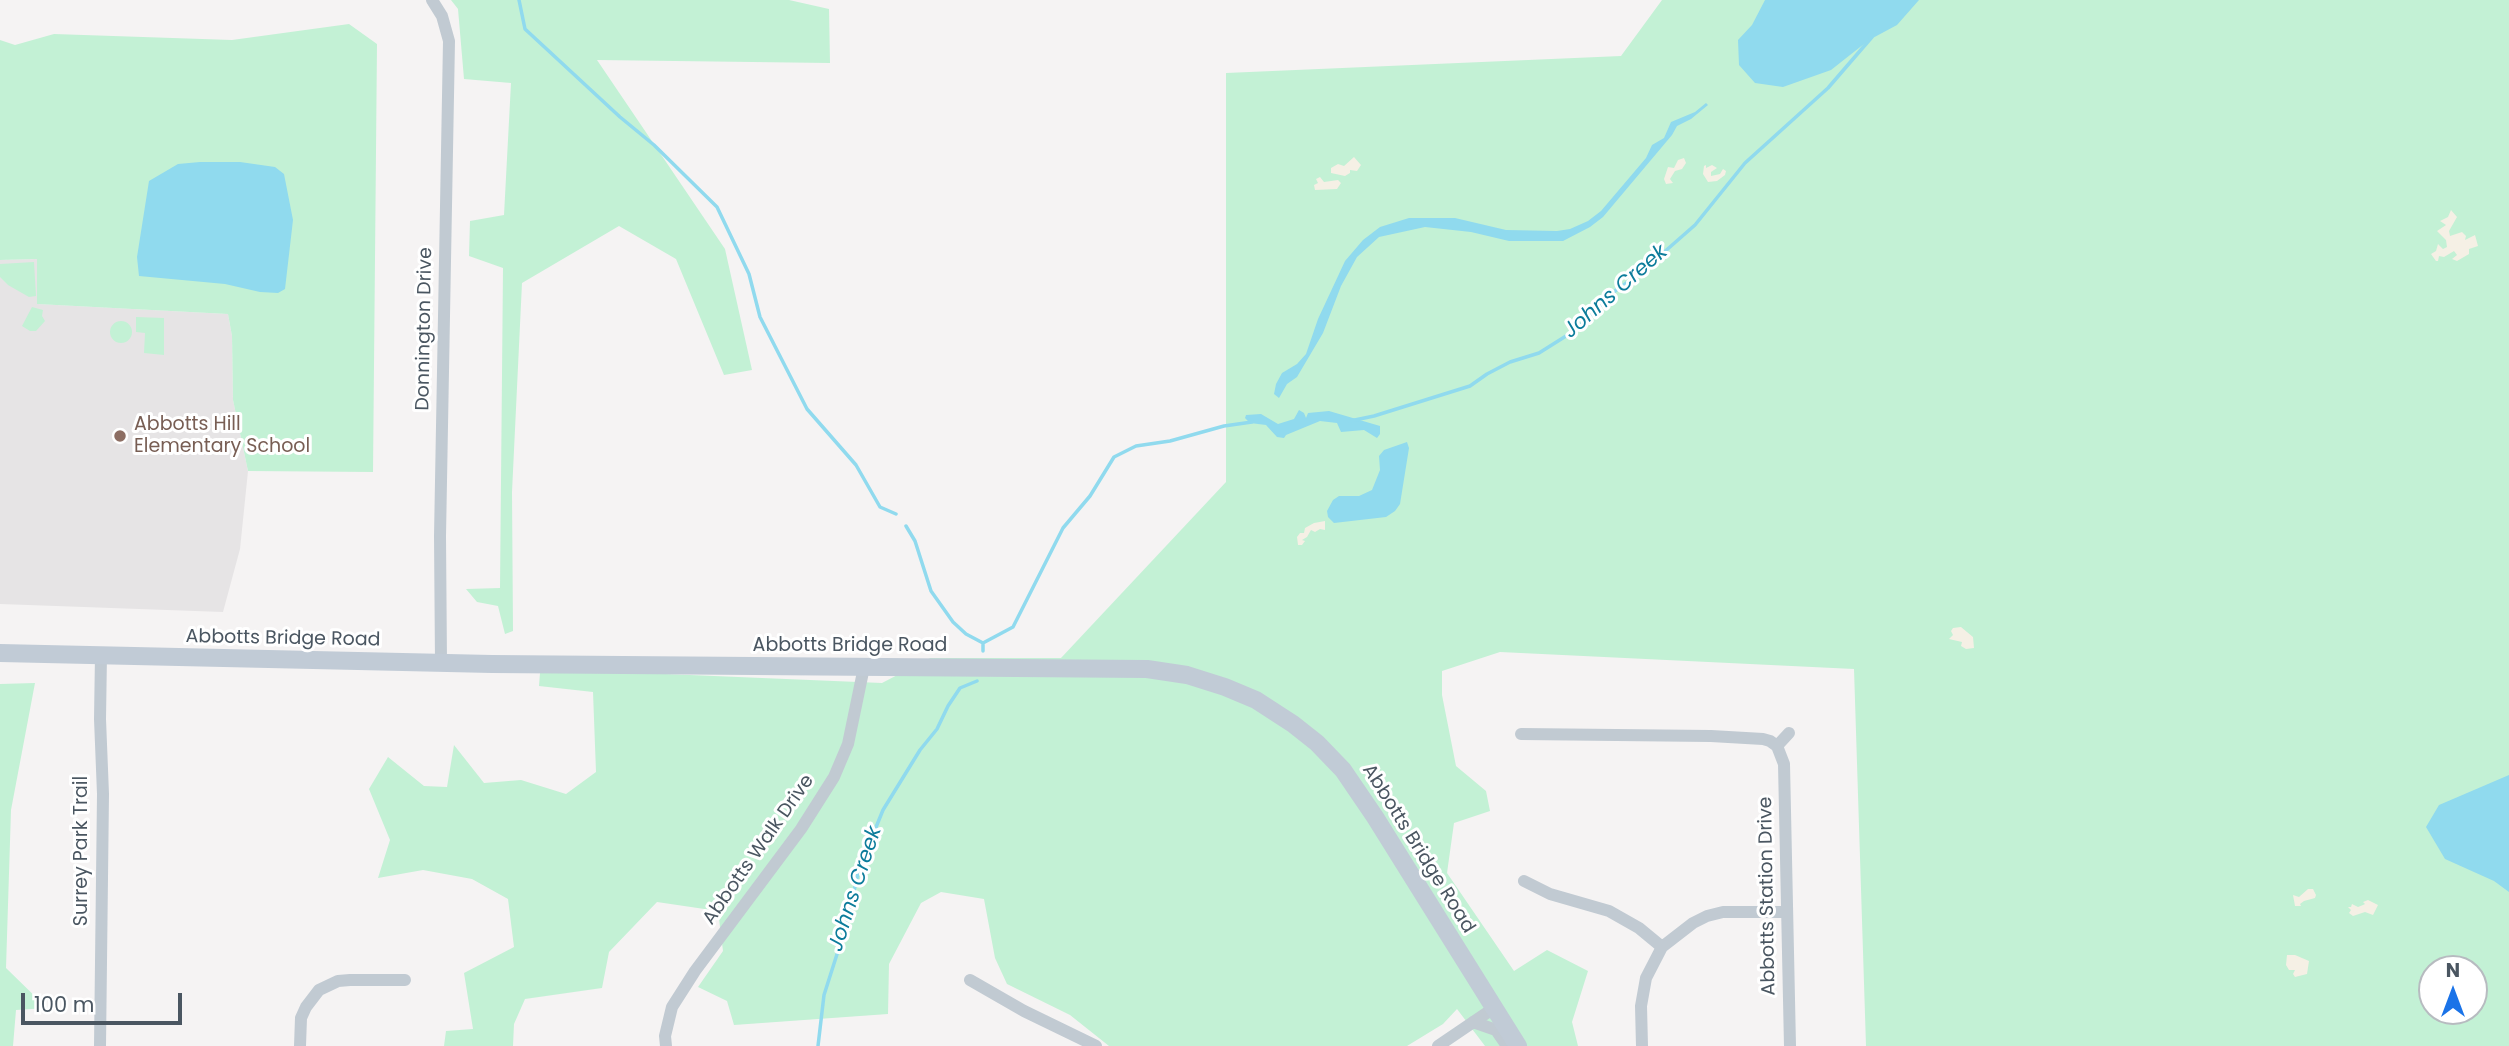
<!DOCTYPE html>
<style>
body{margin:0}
#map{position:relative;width:2509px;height:1046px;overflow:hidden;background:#f5f3f3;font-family:Poppins,sans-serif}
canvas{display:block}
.north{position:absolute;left:2418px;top:955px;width:70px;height:70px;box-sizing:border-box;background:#fff;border:2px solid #b7bbc0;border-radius:50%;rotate:0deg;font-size:19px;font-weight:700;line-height:28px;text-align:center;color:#4a5661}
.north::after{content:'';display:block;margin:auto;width:24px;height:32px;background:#1a73e8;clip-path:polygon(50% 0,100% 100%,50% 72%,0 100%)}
.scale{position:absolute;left:21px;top:993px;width:161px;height:32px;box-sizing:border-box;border:4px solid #4a5661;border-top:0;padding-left:9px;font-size:21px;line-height:24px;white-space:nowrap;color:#4a5661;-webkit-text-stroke:5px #fff;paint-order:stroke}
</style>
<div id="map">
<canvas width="2509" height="1046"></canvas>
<div class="north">N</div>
<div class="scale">100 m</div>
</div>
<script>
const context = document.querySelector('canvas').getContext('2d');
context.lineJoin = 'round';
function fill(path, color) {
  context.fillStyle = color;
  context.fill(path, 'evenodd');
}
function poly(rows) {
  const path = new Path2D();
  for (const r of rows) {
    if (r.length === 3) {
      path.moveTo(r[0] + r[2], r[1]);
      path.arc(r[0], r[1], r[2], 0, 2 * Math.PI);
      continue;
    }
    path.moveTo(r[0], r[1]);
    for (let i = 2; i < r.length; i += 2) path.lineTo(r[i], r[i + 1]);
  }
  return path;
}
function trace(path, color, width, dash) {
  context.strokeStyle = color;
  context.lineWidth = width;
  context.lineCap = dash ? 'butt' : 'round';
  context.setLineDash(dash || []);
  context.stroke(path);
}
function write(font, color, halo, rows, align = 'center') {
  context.font = font + ' Poppins,sans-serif';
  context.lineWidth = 6;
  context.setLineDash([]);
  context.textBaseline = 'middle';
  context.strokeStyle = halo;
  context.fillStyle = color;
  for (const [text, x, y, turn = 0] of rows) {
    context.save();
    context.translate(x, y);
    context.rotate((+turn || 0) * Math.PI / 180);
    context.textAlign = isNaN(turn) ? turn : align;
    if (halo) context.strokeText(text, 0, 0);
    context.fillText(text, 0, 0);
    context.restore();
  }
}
fill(poly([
 [37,259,38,304,228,314,232,336,233,400,248,471,240,549,223,612,0,604,0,260]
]), '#e6e4e5');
fill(poly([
 [451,0,789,0,829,9,830,63,597,60,725,249,752,370,724,375,676,259,619,226,522,283,512,492,513,631,505,634,498,606,477,602,466,589,500,588,503,268,469,256,470,221,504,215,511,83,464,79,458,9],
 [1662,0,2509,0,2509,1046,1866,1046,1854,669,1500,652,1442,671,1442,695,1456,766,1486,791,1490,811,1454,823,1447,873,1514,971,1547,950,1588,971,1572,1022,1578,1046,1485,1046,1457,1009,1443,1024,1407,1046,1109,1046,1070,1015,1007,984,995,958,984,899,941,892,921,903,889,964,888,1014,734,1025,727,1001,698,987,723,951,718,911,657,902,609,952,602,988,525,999,514,1024,513,1046,444,1046,446,1031,473,1029,464,973,514,947,508,899,472,879,423,870,378,878,390,840,369,789,388,757,424,786,447,787,454,745,484,783,521,780,566,794,596,772,593,692,539,686,540,673,594,671,882,683,930,658,1061,658,1226,482,1226,73,1621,56],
 [2432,969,2474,969,2474,1011,2432,1011],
 [349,24,377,44,373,472,248,471,233,400,232,336,228,314,37,304,37,259,0,260,0,40,15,45,54,34,232,40],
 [34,262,36,296,29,297,8,285,0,277,0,264],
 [32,307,43,310,42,316,45,321,36,331,30,331,22,326],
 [136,317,164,318,164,355,144,353,145,333,136,332],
 [121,332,11],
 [35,683,11,810,6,968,47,1008,16,1010,13,1046,0,1046,0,684]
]), '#c3f1d5');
fill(poly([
 [1354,157,1361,165,1357,171,1350,170,1350,173,1345,176,1331,173,1331,168,1338,164,1344,166],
 [1684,158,1686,163,1682,169,1675,171,1670,179,1673,183,1666,184,1664,179,1668,167,1674,168,1678,160],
 [1706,165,1706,168,1712,165,1717,168,1711,172,1711,176,1720,174,1723,169,1726,171,1725,175,1717,181,1708,182,1703,174,1704,166],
 [1320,177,1324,182,1338,180,1341,183,1337,189,1315,190,1314,185,1318,183,1316,179],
 [2451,210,2457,217,2449,231,2450,236,2462,232,2466,236,2465,240,2475,235,2478,246,2469,249,2469,254,2457,261,2452,259,2457,255,2454,251,2444,257,2439,256,2438,261,2436,261,2431,254,2436,251,2438,244,2443,249,2447,247,2446,240,2437,231,2446,225,2440,221,2448,217],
 [1325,521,1325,530,1320,529,1315,532,1311,530,1307,537,1302,540,1305,541,1302,545,1298,545,1297,537,1300,533,1304,533,1305,528,1314,523],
 [1961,627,1973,637,1974,648,1966,649,1961,646,1962,642,1949,639,1953,635,1951,631,1953,628],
 [2308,889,2313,889,2316,895,2315,898,2304,901,2300,904,2301,906,2295,906,2293,895,2299,897],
 [2368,900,2378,905,2373,915,2365,912,2353,916,2349,913,2351,910,2348,907,2351,907,2352,904,2358,907,2363,905,2365,904,2363,902],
 [2287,955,2295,955,2309,961,2307,974,2295,977,2293,974,2295,970,2289,970,2286,965]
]), '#f5f0e5');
fill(poly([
 [1765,0,1919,0,1897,25,1869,40,1831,70,1783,87,1755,83,1739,65,1738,40,1752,25],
 [1706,103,1708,105,1691,119,1677,126,1672,135,1603,217,1590,227,1563,241,1509,241,1471,232,1425,227,1379,237,1357,257,1341,286,1323,333,1297,377,1287,384,1279,398,1274,394,1276,384,1282,373,1297,364,1306,354,1318,319,1345,261,1363,240,1380,227,1409,218,1455,218,1506,230,1557,231,1570,229,1588,221,1601,211,1646,158,1652,145,1664,138,1671,122,1695,112],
 [200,162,240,162,275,167,284,174,293,220,285,289,278,293,260,292,225,284,139,276,137,257,149,181,178,164],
 [1299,410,1304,413,1306,418,1308,413,1329,411,1380,426,1380,434,1377,438,1364,430,1341,432,1337,423,1320,421,1286,435,1284,438,1277,437,1266,425,1250,423,1245,418,1246,415,1261,414,1278,424,1294,419],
 [1407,442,1409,448,1400,504,1395,511,1386,517,1334,523,1328,517,1327,511,1333,500,1339,496,1359,496,1372,490,1380,470,1379,456,1384,450],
 [2509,775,2509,892,2494,881,2445,859,2426,827,2439,805]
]), '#90daee');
trace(poly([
 [519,0,525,29,620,117,654,145,717,207,749,274,760,317,807,409,856,465,880,507,896,514],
 [1350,421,1374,416,1470,386,1487,374,1510,362,1539,353,1574,331,1596,311,1612,293,1638,275,1695,225,1745,163,1828,88,1872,37],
 [906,526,915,541,931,591,953,622,966,634,983,643],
 [983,643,1013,627,1063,528,1090,496,1114,457,1136,446,1170,441,1224,426,1252,422],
 [983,643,983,651],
 [818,1046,824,995,846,926,859,869,883,810,920,750,937,729,948,706,960,688,977,681]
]), '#90daee', 3.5);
trace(poly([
 [432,0,442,16,449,41,440,536,441,663],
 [1521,734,1711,736,1763,739,1770,741,1777,746,1784,764,1790,1046],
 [1777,746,1789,733],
 [1524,881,1550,894,1609,911,1639,928,1662,947],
 [970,980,1024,1011,1096,1046],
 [1473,1022,1496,1030,1507,1046],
 [100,1046,103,794,100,719,101,655],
 [300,1046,301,1018,306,1007,319,990,338,981,350,980,405,980],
 [666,1046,665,1036,672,1007,695,971,801,829,834,777,848,744,864,667],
 [1438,1046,1494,1008],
 [1642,1046,1641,1006,1646,978,1662,947,1693,923,1707,916,1723,912,1787,912]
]), '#c1cad2', 12);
trace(poly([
 [0,653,492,664,1147,669,1187,675,1225,687,1256,700,1293,724,1317,743,1343,770,1375,817,1518,1046]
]), '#c1cbd6', 18);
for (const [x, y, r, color] of [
 [120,436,7,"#8d6e63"]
]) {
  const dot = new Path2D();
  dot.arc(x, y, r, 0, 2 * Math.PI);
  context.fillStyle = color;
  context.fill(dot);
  trace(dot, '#fff', 2.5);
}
write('19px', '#4a5661', '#fff', [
 ["Donnington Drive",425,329,-89],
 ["Abbotts Bridge Road",283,639,1],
 ["Abbotts Bridge Road",850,646],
 ["Abbotts Bridge Road",1418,849,58],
 ["Abbotts Walk Drive",759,850,-55],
 ["Surrey Park Trail",82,851,-90],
 ["Abbotts Station Drive",1768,896,-91]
]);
write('19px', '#785e54', '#fff', [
 ["Abbotts Hill",134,425],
 ["Elementary School",134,447]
], 'left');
write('italic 21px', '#0c7c9b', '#fff', [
 ["Johns Creek",1616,292,-41],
 ["Johns Creek",856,889,-72]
]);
</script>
